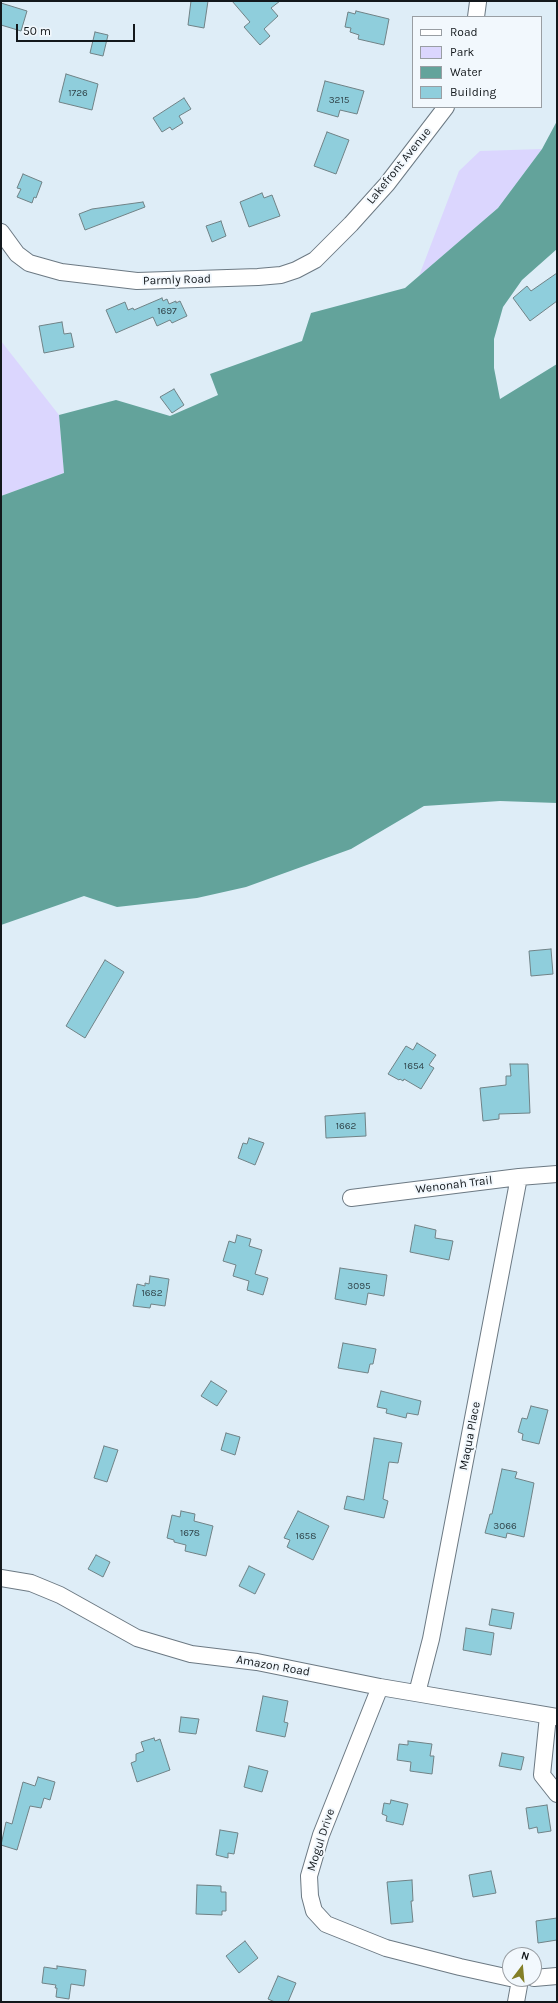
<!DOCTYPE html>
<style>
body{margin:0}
#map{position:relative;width:558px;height:2003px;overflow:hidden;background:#deedf7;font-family:Karla,sans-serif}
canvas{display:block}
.frame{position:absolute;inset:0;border:2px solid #13181c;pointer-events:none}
.legend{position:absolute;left:412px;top:16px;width:130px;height:92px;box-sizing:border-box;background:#f2f8fd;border:1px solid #999ea3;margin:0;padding:5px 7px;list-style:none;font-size:12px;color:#13181c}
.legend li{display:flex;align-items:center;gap:8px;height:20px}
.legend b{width:20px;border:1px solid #999ea3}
.north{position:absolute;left:502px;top:1947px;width:40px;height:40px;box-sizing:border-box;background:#f2f8fd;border:1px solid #999ea3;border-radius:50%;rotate:16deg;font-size:11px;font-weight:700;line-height:16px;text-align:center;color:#13181c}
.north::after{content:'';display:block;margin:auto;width:14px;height:18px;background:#837f27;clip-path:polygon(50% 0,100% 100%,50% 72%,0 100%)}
.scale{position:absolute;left:16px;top:24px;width:119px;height:18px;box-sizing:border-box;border:2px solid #13181c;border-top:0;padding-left:5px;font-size:12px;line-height:14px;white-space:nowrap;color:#13181c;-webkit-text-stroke:3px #f2f8fd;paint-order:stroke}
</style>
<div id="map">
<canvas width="558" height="2003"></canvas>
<div class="frame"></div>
<ul class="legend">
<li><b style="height:5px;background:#fff"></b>Road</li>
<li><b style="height:11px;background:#dbd6fe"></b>Park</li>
<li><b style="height:11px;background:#63a39b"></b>Water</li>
<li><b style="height:11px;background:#8fcedc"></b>Building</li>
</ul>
<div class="north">N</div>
<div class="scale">50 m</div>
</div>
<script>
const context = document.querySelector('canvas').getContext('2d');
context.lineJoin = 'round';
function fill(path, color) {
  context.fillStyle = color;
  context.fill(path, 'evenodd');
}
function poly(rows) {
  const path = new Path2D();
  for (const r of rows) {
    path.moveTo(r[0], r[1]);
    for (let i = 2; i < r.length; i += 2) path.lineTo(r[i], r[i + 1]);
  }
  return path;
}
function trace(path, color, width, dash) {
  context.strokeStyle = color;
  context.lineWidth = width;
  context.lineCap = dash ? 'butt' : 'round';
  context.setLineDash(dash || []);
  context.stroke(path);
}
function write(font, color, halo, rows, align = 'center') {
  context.font = font + ' Karla,sans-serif';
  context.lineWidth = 4;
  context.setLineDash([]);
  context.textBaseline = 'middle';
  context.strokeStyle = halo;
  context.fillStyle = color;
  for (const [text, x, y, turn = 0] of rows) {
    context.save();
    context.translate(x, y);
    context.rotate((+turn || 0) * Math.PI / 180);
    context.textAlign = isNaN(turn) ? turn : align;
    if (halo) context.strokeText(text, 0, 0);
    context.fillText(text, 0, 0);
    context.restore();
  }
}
fill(poly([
 [542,149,498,208,419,276,459,171,480,151],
 [1,341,59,415,64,473,1,496]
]), '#dbd6fe');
fill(poly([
 [557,121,557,249,522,280,503,307,494,339,494,368,500,399,557,364,557,803,500,801,424,806,351,849,246,887,197,898,117,907,84,896,1,925,1,496,64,473,59,415,116,400,170,416,218,395,210,374,302,341,311,313,405,288,498,208,542,149]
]), '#63a39b');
const building = poly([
 [191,1,208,1,204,28,188,25,191,1],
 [232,1,280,1,271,8,278,16,264,29,270,36,260,45,244,27,250,22,232,1],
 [1,3,27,11,21,31,1,25,1,3],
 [356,11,389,19,384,45,358,39,359,35,350,32,351,28,345,27,348,12,355,14,356,11],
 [95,32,108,35,103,56,90,53,95,32],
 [66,74,98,84,92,110,59,102,66,74],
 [325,81,364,91,357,114,340,110,338,117,317,111,325,81],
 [184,98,191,109,179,116,183,123,172,130,170,127,162,132,153,118,184,98],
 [327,132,349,140,336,174,314,166,327,132],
 [23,174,42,182,36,198,34,197,32,203,17,197,21,189,17,188,23,174],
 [262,193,264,198,272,195,280,216,249,227,240,202,262,193],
 [143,202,145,207,85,230,79,214,92,209,143,202],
 [221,221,226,236,212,242,206,226,221,221],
 [557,273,557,301,530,321,513,298,527,286,531,291,557,273],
 [162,298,163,301,167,299,169,304,176,301,176,303,180,301,187,316,172,323,170,320,157,326,153,317,116,333,106,310,125,302,128,310,133,308,134,310,162,298],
 [62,322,64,334,71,333,74,347,44,353,39,326,62,322],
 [174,389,184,405,172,413,160,397,174,389],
 [551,949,553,974,531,976,529,951,551,949],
 [105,960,124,972,85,1038,66,1026,105,960],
 [417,1043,436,1055,429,1065,434,1068,421,1089,404,1079,403,1081,400,1079,399,1080,388,1074,406,1046,413,1050,417,1043],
 [510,1064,528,1064,530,1113,499,1114,499,1119,483,1121,480,1088,506,1085,506,1076,511,1076,510,1064],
 [365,1113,366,1136,326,1138,325,1116,365,1113],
 [249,1138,264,1143,255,1165,238,1158,243,1143,247,1144,249,1138],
 [415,1225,436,1230,435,1238,453,1241,449,1260,410,1252,415,1225],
 [237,1235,251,1239,249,1246,262,1250,255,1274,268,1278,263,1295,247,1290,249,1281,233,1276,236,1265,223,1261,229,1241,235,1243,237,1235],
 [340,1268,387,1275,384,1296,368,1293,366,1305,335,1299,340,1268],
 [150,1276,169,1279,165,1306,151,1304,150,1308,133,1306,137,1284,145,1286,145,1283,149,1284,150,1276],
 [343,1343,376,1349,373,1364,370,1364,368,1373,338,1368,343,1343],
 [211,1381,227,1391,217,1406,201,1396,211,1381],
 [381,1391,421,1401,418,1415,407,1413,406,1418,386,1413,387,1409,377,1407,381,1391],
 [531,1406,548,1410,539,1444,522,1440,523,1434,518,1432,522,1418,527,1419,531,1406],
 [226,1433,240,1437,235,1455,221,1450,226,1433],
 [374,1438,402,1443,398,1463,389,1462,383,1499,388,1501,384,1518,344,1509,347,1496,364,1500,374,1438],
 [104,1446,118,1450,107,1482,94,1478,104,1446],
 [502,1469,517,1472,515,1478,534,1483,524,1537,507,1533,506,1538,485,1533,490,1514,492,1514,502,1469],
 [181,1511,195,1514,194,1521,213,1526,206,1556,185,1551,186,1545,174,1542,174,1540,167,1538,172,1515,180,1517,181,1511],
 [298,1511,329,1526,313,1560,287,1547,290,1540,284,1538,298,1511],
 [96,1555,110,1562,103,1577,88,1569,96,1555],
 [249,1566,265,1574,255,1594,239,1586,249,1566],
 [492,1609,514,1613,511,1629,489,1625,492,1609],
 [466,1628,494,1633,491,1655,463,1650,466,1628],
 [263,1696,288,1701,284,1722,288,1723,285,1737,256,1731,263,1696],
 [181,1717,199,1719,196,1734,179,1732,181,1717],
 [154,1738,155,1741,160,1739,170,1770,137,1782,131,1763,136,1761,136,1754,144,1751,141,1742,154,1738],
 [408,1741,432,1744,430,1756,434,1756,432,1774,410,1771,411,1762,397,1760,399,1744,408,1745,408,1741],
 [502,1753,524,1757,521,1770,499,1766,502,1753],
 [249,1766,268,1771,262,1792,244,1787,249,1766],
 [38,1777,55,1782,50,1800,44,1798,41,1808,30,1806,17,1850,1,1845,6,1822,12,1824,23,1782,35,1786,38,1777],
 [391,1800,408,1804,403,1825,386,1821,387,1816,382,1814,384,1803,390,1804,391,1800],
 [547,1805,551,1831,538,1833,537,1827,529,1829,526,1808,547,1805],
 [220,1830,238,1833,234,1854,228,1853,228,1858,216,1855,220,1830],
 [491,1871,496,1893,473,1897,469,1875,491,1871],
 [412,1880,413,1901,411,1901,413,1922,391,1924,387,1882,412,1880],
 [197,1885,221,1886,221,1892,226,1892,226,1911,222,1911,222,1915,196,1914,197,1885],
 [557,1918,557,1940,538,1943,536,1921,557,1918],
 [245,1941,258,1958,239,1973,226,1956,245,1941],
 [57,1966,86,1970,84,1986,71,1984,69,1999,56,1997,57,1988,55,1988,56,1985,42,1983,44,1967,57,1969,57,1966],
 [278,1976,296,1983,288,2002,275,2002,268,1999,278,1976]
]);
fill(building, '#8fcedc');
trace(building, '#708286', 1);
const street = poly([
 [476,17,478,2],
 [1,232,17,254,29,263,61,272,137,281,258,277,281,275,296,270,315,260,351,224,387,184,446,107],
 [351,1198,519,1177,557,1174],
 [1,1578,31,1583,60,1595,137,1638,191,1654,257,1662,380,1687,557,1717],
 [380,1687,321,1835,309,1876,310,1896,314,1911,326,1924,386,1948,460,1967,510,1978],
 [417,1693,431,1639,519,1177],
 [548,1716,542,1775,557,1794],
 [534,1978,557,1976],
 [516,2002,520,1980]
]);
trace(street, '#6c7983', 18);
trace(street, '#fff', 16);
write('10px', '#32464c', null, [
 ["1726",78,93],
 ["3215",339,100],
 ["1697",167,311],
 ["1654",414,1066],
 ["1662",346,1126],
 ["3095",359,1286],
 ["1682",152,1293],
 ["3066",505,1526],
 ["1678",190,1533],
 ["1658",306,1536]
]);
write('12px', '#13181c', '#f2f8fd', [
 ["Lakefront Avenue",399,166,-51],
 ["Parmly Road",177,280,-2],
 ["Wenonah Trail",454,1185,-7],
 ["Maqua Place",470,1436,-79],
 ["Amazon Road",273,1666,10],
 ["Mogul Drive",321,1840,-72]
]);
</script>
